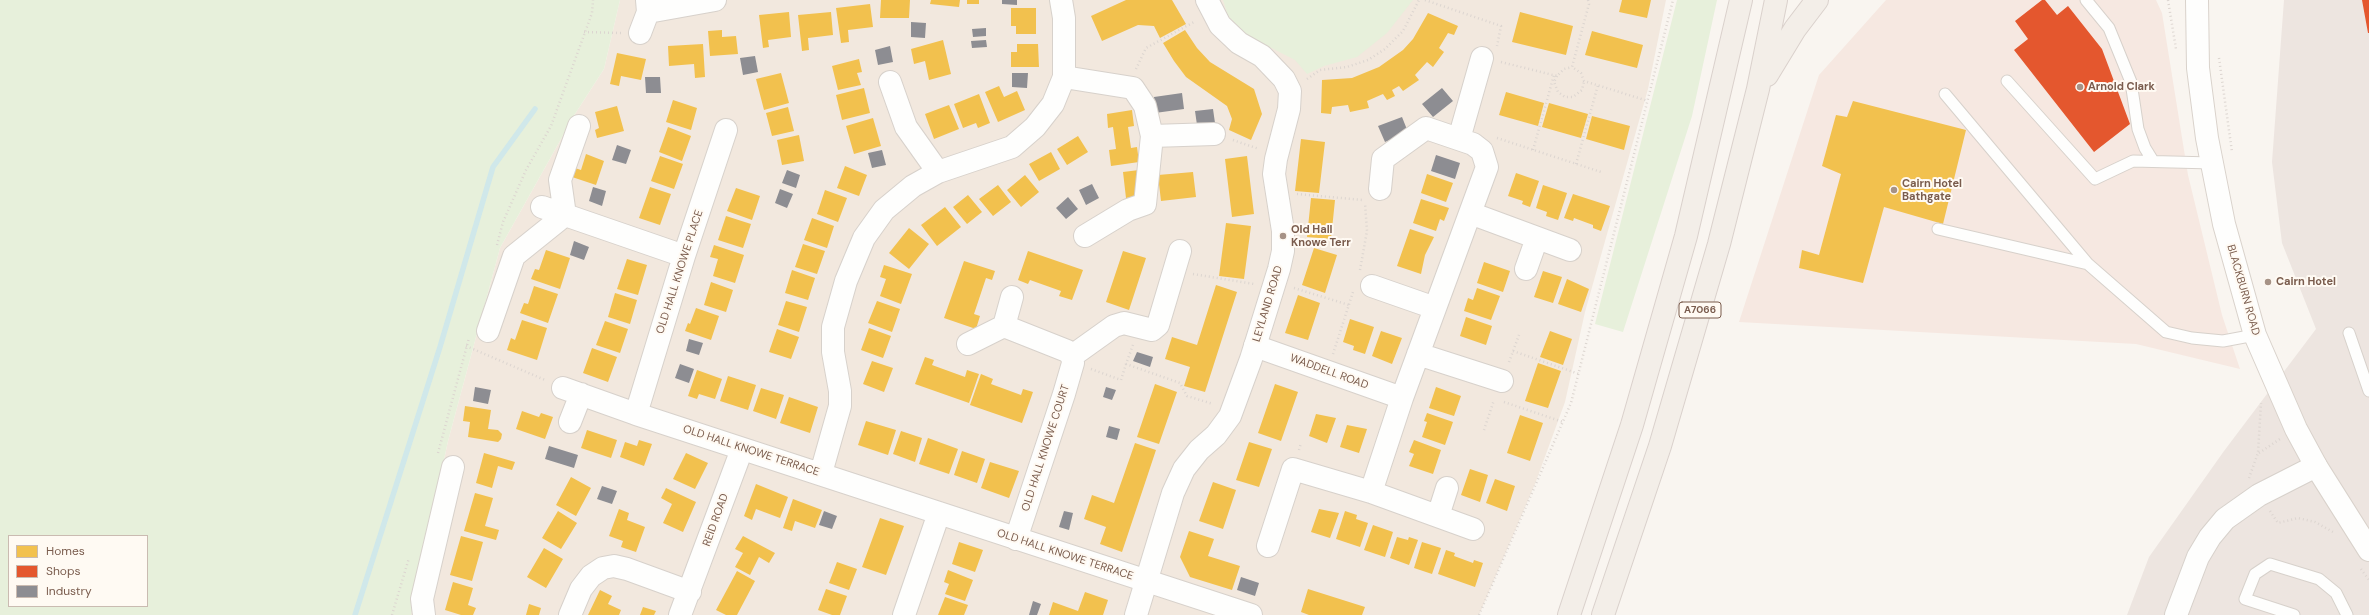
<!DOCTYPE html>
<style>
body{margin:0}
#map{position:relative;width:2369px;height:615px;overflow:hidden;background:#f9f5f0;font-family:"DM Sans",sans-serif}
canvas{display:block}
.legend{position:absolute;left:8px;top:535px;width:140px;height:72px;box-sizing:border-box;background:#fffaf3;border:1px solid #cabbb1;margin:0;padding:5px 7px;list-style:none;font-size:12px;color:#7a5c4d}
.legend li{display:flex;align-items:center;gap:8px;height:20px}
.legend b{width:20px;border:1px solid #cabbb1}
</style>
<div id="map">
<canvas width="2369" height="615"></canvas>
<ul class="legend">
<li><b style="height:11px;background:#f2c14e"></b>Homes</li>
<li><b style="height:11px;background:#e4572e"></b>Shops</li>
<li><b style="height:11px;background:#8d8d92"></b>Industry</li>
</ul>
</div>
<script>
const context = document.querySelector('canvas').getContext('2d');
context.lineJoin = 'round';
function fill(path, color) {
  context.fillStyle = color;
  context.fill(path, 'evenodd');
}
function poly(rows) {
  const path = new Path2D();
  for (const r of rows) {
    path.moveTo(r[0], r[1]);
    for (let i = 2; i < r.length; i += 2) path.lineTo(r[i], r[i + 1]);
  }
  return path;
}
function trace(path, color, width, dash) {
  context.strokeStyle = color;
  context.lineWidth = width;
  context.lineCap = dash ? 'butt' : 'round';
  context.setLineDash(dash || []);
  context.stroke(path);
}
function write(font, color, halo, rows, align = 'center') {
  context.font = font + ' "DM Sans",sans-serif';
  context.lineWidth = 4;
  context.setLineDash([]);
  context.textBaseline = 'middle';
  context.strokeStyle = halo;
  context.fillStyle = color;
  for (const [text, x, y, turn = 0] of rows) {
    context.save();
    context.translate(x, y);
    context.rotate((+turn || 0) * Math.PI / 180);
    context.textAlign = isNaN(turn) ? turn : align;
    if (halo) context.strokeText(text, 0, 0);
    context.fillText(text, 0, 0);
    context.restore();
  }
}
fill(poly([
 [620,0,1666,0,1648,89,1585,312,1565,402,1535,484,1479,615,411,615,448,441,500,248,575,114,604,69]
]), '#f2e8de');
fill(poly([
 [1886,0,2156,0,2162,13,2188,175,2222,315,2240,369,2136,344,1739,322,1819,75]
]), '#f6e8e1');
fill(poly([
 [2284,0,2369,0,2369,615,2127,615,2149,557,2224,451,2316,329,2282,243,2272,162]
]), '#ede5e0');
fill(poly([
 [0,0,620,0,604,69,575,114,500,248,448,441,411,615,0,615],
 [9,536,147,536,147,606,9,606],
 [1223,0,1413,0,1387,33,1357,57,1324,66,1307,74,1295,60,1248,36,1228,16],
 [1677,0,1717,0,1692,116,1623,332,1595,324]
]), '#e7f0db');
fill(poly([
 [881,0,910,0,909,18,880,18],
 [931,0,960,0,959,7,930,4],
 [967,0,979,0,979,4,967,4],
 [1126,0,1172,0,1186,24,1160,38,1154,26,1138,25,1102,41,1091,16],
 [1622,0,1651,0,1647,18,1619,12],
 [870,4,873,27,848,30,849,42,841,43,836,8],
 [1011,8,1036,8,1036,34,1016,34,1016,26,1011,26],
 [789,12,791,37,768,40,769,47,763,48,759,15],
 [831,12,833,35,808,38,809,50,802,51,798,15],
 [1520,12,1573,26,1566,55,1512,42],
 [1428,13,1458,26,1454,35,1448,33,1439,48,1444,52,1433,67,1427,62,1415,75,1419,80,1403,91,1399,86,1392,90,1395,96,1387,100,1383,94,1367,101,1369,108,1350,112,1348,105,1332,107,1331,114,1321,113,1322,80,1352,78,1379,67,1403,50,1413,39],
 [722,30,722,37,736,36,738,54,710,56,708,31],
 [1185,30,1197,48,1210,62,1254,89,1262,114,1251,140,1229,130,1232,119,1227,106,1186,77,1174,61,1163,43],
 [1592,31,1643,45,1637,68,1585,55],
 [943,40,951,74,929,80,925,61,914,64,911,49],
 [703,44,705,77,695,78,694,64,669,66,668,46],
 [1017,44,1038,44,1039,67,1011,67,1011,52,1017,52],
 [617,53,646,59,641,80,621,76,619,86,610,84],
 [859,59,862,72,857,73,861,85,838,90,832,66],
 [781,73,789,103,764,110,756,79],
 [999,86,1004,97,1017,91,1025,110,998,122,985,92],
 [864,88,870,113,842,120,836,95],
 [1506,92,1544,103,1538,126,1499,115],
 [979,94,990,123,978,128,976,123,963,128,954,104],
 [673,100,697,108,691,130,666,122],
 [1853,101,1966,130,1943,224,1884,207,1863,283,1799,268,1802,250,1819,255,1841,174,1822,166,1836,115,1847,117],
 [1549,103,1588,114,1581,138,1542,127],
 [949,105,959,129,934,139,925,114],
 [617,106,624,131,597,138,595,130,599,128,595,112],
 [788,107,794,131,772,136,766,113],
 [1132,110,1134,126,1128,127,1131,148,1137,147,1139,162,1111,166,1109,150,1116,149,1113,127,1108,128,1107,114],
 [1592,116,1630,126,1624,150,1586,139],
 [873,118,881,146,854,154,846,126],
 [668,127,691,136,682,161,659,152],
 [799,135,804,161,782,165,777,140],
 [1078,136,1088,152,1067,165,1057,149],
 [1301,139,1325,142,1319,193,1295,191],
 [1051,152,1060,169,1039,181,1029,164],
 [586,154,604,161,596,185,572,177,575,168,581,170],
 [660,156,683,164,674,189,651,181],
 [1247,156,1254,214,1232,217,1225,159],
 [845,166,867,175,859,196,837,188],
 [1139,170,1142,196,1126,198,1123,172],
 [1193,172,1196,197,1161,201,1158,175],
 [1516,173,1539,181,1530,207,1522,204,1523,201,1508,196],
 [1427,174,1453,183,1446,202,1421,193],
 [1025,175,1039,192,1021,207,1007,190],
 [998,185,1011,202,993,216,979,199],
 [1543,185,1567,193,1558,220,1546,216,1547,212,1536,208],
 [650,187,671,194,660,225,639,218],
 [736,188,760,196,752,220,727,211],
 [825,190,847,198,838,222,817,214],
 [1573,194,1610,206,1601,231,1593,228,1593,225,1574,218,1573,221,1564,218],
 [968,195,982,212,967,224,953,207],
 [1311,198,1335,200,1331,239,1307,237],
 [1421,199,1449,208,1444,221,1440,219,1436,231,1413,223],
 [945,207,961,227,937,246,921,225],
 [726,216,751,224,743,248,718,240],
 [812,218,834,226,827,248,804,240],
 [1226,223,1251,226,1244,279,1219,276],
 [909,228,929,244,909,269,889,253],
 [1410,229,1434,237,1425,255,1421,274,1397,266],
 [803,244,825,251,817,274,795,267],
 [714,245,744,255,735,283,713,276,718,259,710,257],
 [1314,248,1337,255,1325,293,1302,285],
 [546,250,570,258,560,289,531,279,535,269,539,270],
 [1028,251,1083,270,1072,300,1059,296,1061,291,1030,280,1028,284,1018,280],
 [1123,251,1146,258,1129,310,1106,302],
 [627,259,647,265,638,295,617,289],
 [964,261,995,271,992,280,986,278,974,314,980,316,976,329,944,318],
 [1484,262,1510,271,1503,292,1477,283],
 [884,265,912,274,901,304,880,296,886,279,880,277],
 [792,270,815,278,808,300,785,293],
 [1543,271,1562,277,1553,303,1534,297],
 [1567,279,1589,289,1581,312,1558,304],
 [711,282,733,290,726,312,704,305],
 [1216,285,1237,292,1205,392,1184,386,1190,367,1165,359,1172,337,1197,345],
 [534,286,558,294,548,323,520,313,524,303,528,304],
 [1477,288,1500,296,1491,320,1464,311,1468,298,1473,300],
 [615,293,637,300,630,324,608,317],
 [1298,295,1320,303,1308,340,1285,333],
 [786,301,807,307,799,332,778,325],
 [877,301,900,309,892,332,868,323],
 [696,308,719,316,711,340,685,331,688,323,690,324],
 [1466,317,1492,326,1486,345,1460,336],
 [1350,319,1374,327,1365,354,1353,350,1354,346,1343,342],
 [522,320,547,328,537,360,507,350,511,338,515,340],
 [605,321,628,329,620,353,596,345],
 [869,328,891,336,883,358,861,350],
 [777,329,799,337,791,359,769,352],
 [1381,331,1402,338,1392,364,1372,356],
 [1550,331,1572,339,1563,365,1540,357],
 [592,348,617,357,608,382,583,373],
 [925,357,934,360,932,365,965,377,967,370,979,374,969,403,915,384],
 [872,361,893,368,884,392,863,384],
 [1538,363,1561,371,1548,408,1525,401],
 [697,370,722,379,715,399,699,394,697,399,688,396],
 [981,374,993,379,991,384,1021,395,1023,389,1033,392,1022,423,970,405],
 [728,376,756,385,748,410,720,401],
 [1155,384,1177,392,1159,444,1137,437],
 [1275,384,1298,392,1281,441,1258,433],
 [1436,387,1461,396,1454,416,1429,408],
 [761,388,784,395,776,419,753,411],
 [789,397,818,407,810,433,780,423],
 [465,406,491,410,488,429,498,430,502,434,501,439,498,442,468,437,470,422,463,421],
 [522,411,539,417,541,413,553,417,545,439,516,429],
 [1427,413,1453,422,1445,445,1422,437,1427,422,1424,421],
 [1316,414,1336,418,1327,443,1309,436],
 [1520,415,1543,423,1530,461,1507,453],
 [866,421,896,430,888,455,858,445],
 [1347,425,1367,429,1359,453,1340,447],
 [587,430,617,440,611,458,581,448],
 [901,431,922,438,915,462,893,454],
 [928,438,958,449,949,474,919,464],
 [639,440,652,444,644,466,620,457,625,442,637,446],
 [1414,440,1441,450,1433,474,1409,466,1414,454,1409,452],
 [1249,442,1272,449,1259,487,1236,480],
 [1135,443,1156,450,1122,552,1100,544,1106,527,1084,519,1092,495,1114,503],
 [962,451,985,459,977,483,954,475],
 [484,453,515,462,512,470,498,466,492,488,476,483],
 [686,453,708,463,695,489,673,479],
 [990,462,1019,471,1009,498,981,488],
 [1470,469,1488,475,1480,502,1461,495],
 [571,477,591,488,576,516,556,505],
 [1495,479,1515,486,1507,511,1486,503],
 [1213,482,1236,490,1223,529,1199,521],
 [756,484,788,497,780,518,756,509,752,520,744,516],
 [666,488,696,502,683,532,663,523,672,504,661,498],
 [475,493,493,498,485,526,499,530,496,540,464,531],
 [793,499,822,510,815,528,795,521,792,531,783,528],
 [619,509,629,513,627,520,645,527,636,552,621,547,623,541,609,536],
 [1319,509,1339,513,1330,538,1311,532],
 [558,511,577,523,561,549,542,538],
 [1345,511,1357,515,1356,519,1368,523,1360,547,1336,539],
 [880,518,904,526,886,575,862,567],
 [1373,525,1393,532,1385,557,1364,550],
 [1189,531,1214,539,1208,556,1240,566,1232,590,1190,577,1180,557],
 [461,536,483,542,472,581,450,575],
 [743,536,775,553,769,563,759,557,750,575,735,567,743,553,735,549],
 [1397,537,1408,540,1409,537,1418,540,1409,565,1390,558],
 [959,542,983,550,975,572,952,564],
 [1422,542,1441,548,1432,574,1414,568],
 [544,548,563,559,546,588,527,577],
 [1446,550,1455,553,1454,556,1473,563,1474,560,1483,563,1475,587,1438,574],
 [837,562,857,569,849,590,829,583],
 [948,570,973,580,965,601,945,594,949,584,944,582],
 [737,571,755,581,737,615,726,615,716,610],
 [453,582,473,588,468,605,476,608,473,615,461,615,445,610],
 [826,589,847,596,840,615,832,615,818,610],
 [1308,589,1365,607,1362,615,1309,615,1301,612],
 [600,590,612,596,608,604,621,610,619,615,588,615],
 [1085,592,1108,600,1103,615,1049,615,1053,602,1078,611],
 [945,597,968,605,964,615,938,615],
 [529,604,541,608,539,615,526,615],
 [643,607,656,611,654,615,640,615]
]), '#f2c14e');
fill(poly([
 [2042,0,2045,0,2057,15,2068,6,2102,49,2130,124,2094,152,2014,50,2028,39,2015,21],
 [2362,0,2369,0,2369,33,2368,33]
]), '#e4572e');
fill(poly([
 [1002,0,1017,0,1017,5,1002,4],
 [911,22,926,23,925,38,911,37],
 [986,28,986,36,973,37,972,29],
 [986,40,987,47,972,48,971,41],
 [890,46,893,62,878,65,875,50],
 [755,56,758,72,743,75,740,58],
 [1012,73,1028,73,1027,88,1012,87],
 [645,77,660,77,661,93,646,93],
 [1442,88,1453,101,1433,117,1422,104],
 [1182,93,1184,109,1155,113,1154,97],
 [1213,109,1215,123,1197,125,1195,111],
 [1402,117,1408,132,1385,142,1378,126],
 [617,145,631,150,626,164,612,160],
 [882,150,886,165,872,168,868,153],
 [1436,155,1460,163,1455,179,1431,171],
 [787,170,800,175,796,188,782,183],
 [1092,184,1099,198,1086,205,1079,190],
 [593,187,606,191,602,206,589,201],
 [780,189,793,194,787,208,775,203],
 [1068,197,1078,209,1066,219,1056,208],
 [574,241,589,247,584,260,570,255],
 [689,339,703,343,699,355,686,351],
 [1137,352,1153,357,1150,367,1133,361],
 [680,364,694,369,689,383,675,378],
 [475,387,491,390,488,404,473,401],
 [1106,387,1116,390,1112,400,1103,397],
 [1109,426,1120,429,1117,440,1106,437],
 [549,446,578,455,574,468,545,459],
 [602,486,617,491,612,504,597,499],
 [824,511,837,516,832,529,819,525],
 [1064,511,1073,513,1069,530,1059,527],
 [1241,577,1259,583,1255,596,1237,590],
 [1033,601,1041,604,1037,615,1029,615]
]), '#8d8d92');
trace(poly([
 [355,615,440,347,493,167,535,109]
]), '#d0e8ea', 5.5);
const service = poly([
 [2086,0,2109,28,2131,82,2138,129,2145,148,2153,161],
 [2007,81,2095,179,2133,161,2212,163],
 [1945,94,2088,264],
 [1938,229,2088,264,2166,332,2192,338,2223,341,2255,335],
 [2349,333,2369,391],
 [2294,615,2245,599,2255,574,2270,564,2319,579,2336,593,2347,615]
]);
const minor = poly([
 [648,12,715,0],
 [640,33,648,12,647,0],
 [1064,77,1133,88,1145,106,1152,136,1145,204,1128,210,1085,236],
 [890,82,906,127,938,172],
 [1152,136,1214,134],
 [1459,139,1482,58],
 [1380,189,1383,159,1426,128,1473,144,1482,151,1487,167,1402,398],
 [542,207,684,256],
 [1470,213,1570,250],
 [1526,269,1537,238],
 [1372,286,1435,308],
 [1004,326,1012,297],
 [488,331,514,256,565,215,560,180,579,126],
 [968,344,1004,326,1067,351,1072,356],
 [1255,346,1402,398,1371,492,1293,469,1268,546],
 [1418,354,1502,381],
 [563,388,636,414,1251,615],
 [636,414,684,256,726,130],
 [570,422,581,394],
 [821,473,840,406,840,391,833,352,833,327,846,281,864,238,884,210,913,186,938,172,1012,147,1035,127,1053,104,1064,77,1064,18,1061,0],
 [1371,492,1473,529],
 [1438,516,1447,488],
 [1016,539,1064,394,1073,363,1072,356,1114,326,1124,323,1152,330,1158,325,1180,251],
 [424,615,422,599,453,467],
 [570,615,581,589,591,576,603,568,614,566,627,569,690,592],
 [680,615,742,449],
 [904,615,939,513],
 [2176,615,2198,557,2210,537,2225,519,2259,495,2316,466]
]);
const tertiary = poly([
 [1136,615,1173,493,1184,469,1199,450,1216,435,1230,416,1251,359,1279,269,1283,251,1283,231,1274,174,1276,159,1289,109,1290,91,1284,79,1262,56,1239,43,1220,25,1207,0]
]);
const secondary = poly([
 [2197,0,2198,68,2207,138,2224,224,2255,335,2296,429,2316,466,2369,550]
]);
const primary = poly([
 [1767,75,1795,29,1817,0],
 [1569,615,1632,425,1686,236,1741,0],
 [1603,615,1660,446,1719,244,1758,89,1776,0]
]);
trace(service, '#d7d1cb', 13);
trace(minor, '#d7d1cb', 24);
trace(tertiary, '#d7d1cb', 24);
trace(secondary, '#d9d2cb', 24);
trace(primary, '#dad1cc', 24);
trace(poly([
 [1425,0,1501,26,1497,46],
 [1588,0,1589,4,1572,67,1581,73,1584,81,1648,101],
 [2168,0,2176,49],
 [584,32,621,33],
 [2219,58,2232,152],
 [1501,62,1557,76,1564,69,1572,67],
 [1136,69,1146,48,1194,22],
 [1557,76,1554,82,1558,92,1565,97,1573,97,1582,90,1584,81],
 [1307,79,1320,70,1347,67,1368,60,1385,49,1403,31,1419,0],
 [1497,138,1601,172],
 [1233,140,1259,149],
 [1533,150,1554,75],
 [1576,164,1598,85],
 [1297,194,1363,200],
 [497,245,503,222,526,170,551,126,592,13,593,0],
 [1360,270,1367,231,1365,203],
 [1193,274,1254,284],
 [1294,288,1349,305],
 [1133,345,1126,364,1180,383,1187,396,1213,404],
 [466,346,545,380],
 [1513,351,1579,374],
 [1333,354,1353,292],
 [1509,362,1519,335],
 [1091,369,1121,380,1126,364],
 [1504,402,1563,422],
 [1484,430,1494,400],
 [1299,450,1301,443],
 [438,453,469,338],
 [2259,453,2280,439],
 [2249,478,2258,453,2261,403],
 [2270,511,2278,523,2298,518,2315,522,2333,532],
 [2361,569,2369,580],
 [392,615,409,558],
 [1479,615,1571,403,1673,0]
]), '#dcd5d0', 2.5, [1, 3]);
trace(service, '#fefefd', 11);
trace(minor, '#fefefd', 22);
trace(tertiary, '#fefefd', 22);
trace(secondary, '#fefefd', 22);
trace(primary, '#f3eee8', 22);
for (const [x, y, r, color] of [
 [2080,87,4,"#a69286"],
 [1894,190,4,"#a69286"],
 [1283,236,4,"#a69286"],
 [2268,282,4,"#a69286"]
]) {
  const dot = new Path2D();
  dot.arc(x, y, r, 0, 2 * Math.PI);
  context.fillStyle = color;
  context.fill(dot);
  trace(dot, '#fffaf3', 1.5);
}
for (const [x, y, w] of [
 [1700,310,42]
]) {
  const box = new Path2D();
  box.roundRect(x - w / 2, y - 8, w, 16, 3);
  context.fillStyle = '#fffaf3';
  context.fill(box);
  trace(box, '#7a5c4d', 1);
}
write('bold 10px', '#7a5c4d', null, [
 ["A7066",1700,310]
]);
write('bold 11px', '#7a5c4d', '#fffaf3', [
 ["Arnold Clark",2088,87],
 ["Cairn Hotel",1902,184],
 ["Bathgate",1902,197],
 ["Old Hall",1291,230],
 ["Knowe Terr",1291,243],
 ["Cairn Hotel",2276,282]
], 'left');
write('11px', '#7a5c4d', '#fffaf3', [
 ["OLD HALL KNOWE PLACE",680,272,-72],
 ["BLACKBURN ROAD",2243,290,74],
 ["LEYLAND ROAD",1268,304,-73],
 ["WADDELL ROAD",1329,372,20],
 ["OLD HALL KNOWE COURT",1046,448,-72],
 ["OLD HALL KNOWE TERRACE",751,451,18],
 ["REID ROAD",716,520,-70],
 ["OLD HALL KNOWE TERRACE",1065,555,18]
]);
</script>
